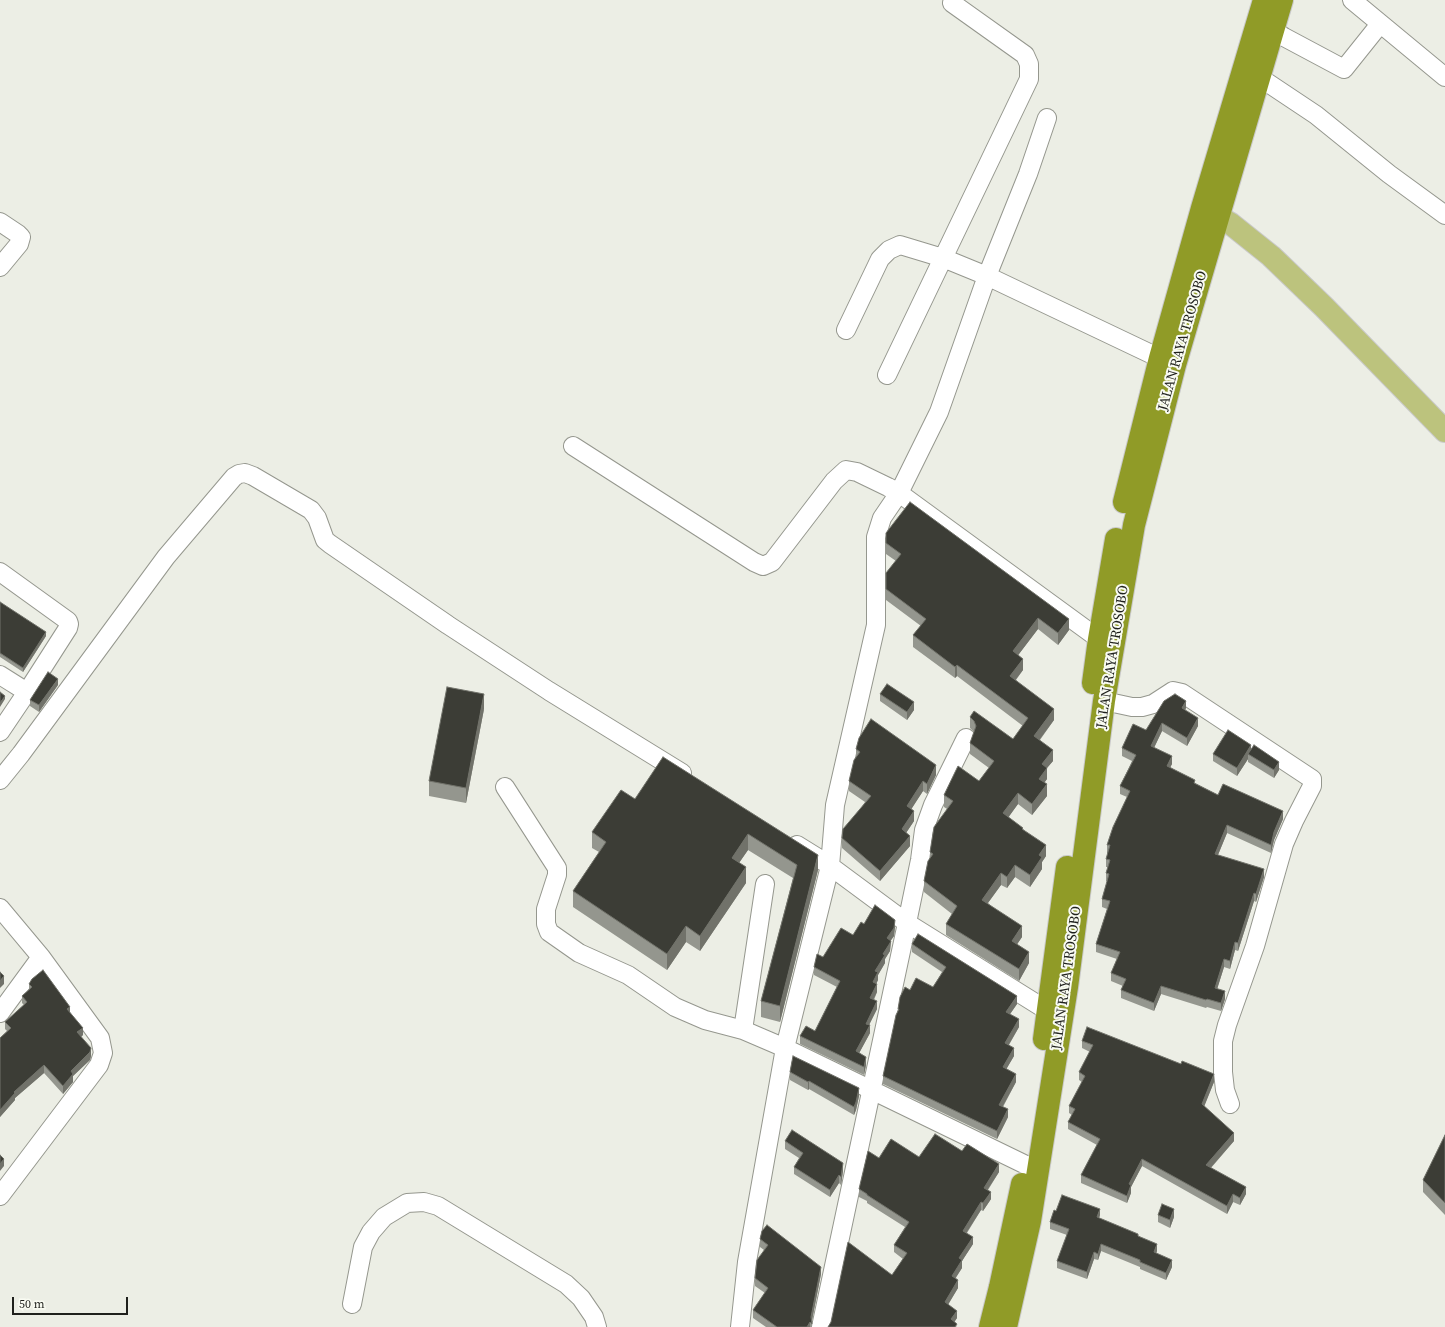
<!DOCTYPE html>
<style>
body{margin:0}
#map{position:relative;width:1445px;height:1327px;overflow:hidden;background:#eceee5;font-family:"Source Serif 4",serif}
canvas{display:block}
.scale{position:absolute;left:12px;top:1297px;width:116px;height:18px;box-sizing:border-box;border:2px solid #1f201c;border-top:0;padding-left:5px;font-size:12px;line-height:14px;white-space:nowrap;color:#1f201c;-webkit-text-stroke:3px #f9fbf2;paint-order:stroke}
</style>
<div id="map">
<canvas width="1445" height="1327"></canvas>
<div class="scale">50 m</div>
</div>
<script>
const context = document.querySelector('canvas').getContext('2d');
context.lineJoin = 'round';
function poly(rows) {
  const path = new Path2D();
  for (const r of rows) {
    path.moveTo(r[0], r[1]);
    for (let i = 2; i < r.length; i += 2) path.lineTo(r[i], r[i + 1]);
  }
  return path;
}
function trace(path, color, width, dash) {
  context.strokeStyle = color;
  context.lineWidth = width;
  context.lineCap = dash ? 'butt' : 'round';
  context.setLineDash(dash || []);
  context.stroke(path);
}
function fill(path, color) {
  context.fillStyle = color;
  context.fill(path, 'evenodd');
}
function write(font, color, halo, rows, align = 'center') {
  context.font = font + ' "Source Serif 4",serif';
  context.lineWidth = 4;
  context.setLineDash([]);
  context.textBaseline = 'middle';
  context.strokeStyle = halo;
  context.fillStyle = color;
  for (const [text, x, y, turn = 0] of rows) {
    context.save();
    context.translate(x, y);
    context.rotate((+turn || 0) * Math.PI / 180);
    context.textAlign = isNaN(turn) ? turn : align;
    if (halo) context.strokeText(text, 0, 0);
    context.fillText(text, 0, 0);
    context.restore();
  }
}
const minor = poly([
 [1352,0,1445,77],
 [1273,30,1284,37,1344,69,1380,24],
 [1259,77,1316,115,1389,174,1445,215],
 [0,222,18,234,21,237,19,244,0,267],
 [846,330,880,259,889,250,900,245,943,258,987,276,1172,364],
 [887,375,1029,79,1029,64,1025,55,952,3],
 [573,446,754,562,763,566,772,562,834,481,846,470,857,472,888,487,899,493,1099,639],
 [0,572,68,621,69,624,68,628,27,692,0,732],
 [0,675,27,692],
 [1104,701,1132,707,1142,707,1153,704,1173,691,1182,693,1312,779,1312,786,1294,821,1284,844,1255,946,1227,1025,1223,1041,1223,1072,1225,1090,1230,1104],
 [0,780,21,754,166,557,234,477,239,474,245,473,253,476,311,510,317,518,325,540,330,544,448,625,549,691,682,773],
 [505,787,557,868,557,875,546,909,546,924,549,932,579,953,628,975,675,1007,705,1020,743,1030],
 [797,845,826,863,907,923,1048,1011],
 [765,884,743,1030,785,1048,1026,1165],
 [0,908,41,957,100,1038,103,1053,99,1065,0,1196],
 [0,1013,41,957],
 [352,1304,363,1247,371,1232,384,1217,407,1203,424,1202,438,1206,566,1284,581,1298,594,1317,597,1327],
 [740,1327,747,1262,785,1048,830,866,835,805,876,625,876,537,882,518,899,493,939,412,987,276,1028,174,1047,118],
 [821,1327,907,923,920,860,924,830,933,805,966,738]
]);
const major = poly([
 [1203,208,1231,224,1271,256,1324,307,1445,431]
]);
const highway = poly([
 [1124,502,1160,358,1202,208,1264,0],
 [1093,683,1099,639,1116,539],
 [1044,1039,1067,867],
 [990,1327,1000,1287,1022,1184],
 [1006,1327,1030,1221,1067,987,1104,701,1134,525,1175,365,1282,0]
]);
trace(minor, '#95978e', 20);
trace(major, '#c9c9c9', 24);
trace(highway, '#c9c9c9', 24);
trace(minor, '#fff', 18);
trace(major, '#bcc37d', 22);
trace(highway, '#909b27', 22);
fill(poly([
 [886,533,1069,630,1058,645,1038,629,1018,655,1023,670,1016,680,1054,720,1040,740,1053,761,1047,768,1047,779,1044,783,1047,796,1032,815,1018,804,1008,817,1023,829,1046,856,1042,862,1042,869,1030,887,1015,877,1007,888,1001,885,988,903,1022,937,1017,944,1029,963,1019,981,946,935,946,924,952,914,924,892,924,881,930,858,930,852,947,809,944,807,944,795,979,781,989,768,970,754,970,743,974,732,970,728,970,717,1013,739,1023,726,957,676,955,678,913,647,913,635,921,626,886,600,886,573,896,561,886,554],
 [0,602,46,636,23,672,0,657],
 [58,685,39,712,30,706,30,700],
 [880,694,914,710,907,720,880,701],
 [1186,708,1185,711,1198,726,1187,746,1162,731,1154,748,1172,764,1170,767,1195,783,1218,795,1283,819,1274,840,1271,853,1227,833,1218,855,1264,877,1256,902,1254,901,1238,951,1235,950,1230,969,1224,967,1217,989,1225,999,1221,1011,1207,1007,1206,1008,1161,994,1154,1011,1121,998,1121,990,1123,986,1111,981,1111,973,1117,959,1096,952,1096,944,1107,909,1102,907,1102,899,1107,881,1106,881,1106,873,1108,867,1106,867,1106,859,1108,853,1107,853,1107,845,1127,797,1120,794,1120,786,1132,761,1122,756,1122,748,1146,730],
 [484,709,466,803,429,796,429,781],
 [856,749,936,775,927,794,923,791,911,809,914,821,906,833,910,846,880,881,842,848,842,838,865,802,849,791,849,781,856,757],
 [1251,749,1279,770,1274,778,1248,762,1248,759,1237,776,1213,761,1213,754],
 [663,757,818,870,780,1022,761,1017,761,1001,793,878,748,850,739,863,746,883,700,951,686,942,667,970,573,907,573,891,599,852,592,848,592,832,635,799],
 [864,924,895,927,894,936,891,940,890,951,885,959,885,963,878,975,878,980,876,984,877,992,874,1000,877,1009,869,1025,870,1033,859,1053,866,1065,864,1075,800,1044,800,1036,815,1031,837,987,814,975,814,967,823,957,853,935],
 [912,944,1017,1004,1010,1014,1019,1027,1009,1045,1014,1056,1006,1069,1016,1082,1003,1107,1008,1117,997,1139,883,1084,883,1076,898,1012,898,1009,933,987,942,972,912,952],
 [29,984,70,1013,83,1035,81,1037,91,1056,90,1060,73,1076,73,1082,63,1094,44,1073,15,1098,15,1100,0,1117,0,1038,7,1031,5,1029,5,1022,24,1005,22,1003,22,996,29,990],
 [1082,1041,1214,1082,1204,1106,1234,1141,1211,1168,1246,1194,1240,1205,1233,1202,1227,1214,1142,1166,1131,1187,1131,1193,1127,1203,1081,1183,1081,1175,1097,1145,1068,1129,1068,1122,1072,1115,1069,1113,1069,1106,1082,1082,1079,1080,1079,1072,1090,1052,1082,1048],
 [790,1072,859,1096,856,1110,854,1115,809,1089,808,1090,790,1080],
 [1445,1135,1445,1215,1423,1192,1423,1180],
 [785,1141,843,1171,841,1185,839,1183,830,1197,794,1174,794,1167,799,1158,785,1149],
 [962,1151,999,1172,988,1190,991,1199,983,1211,981,1210,967,1233,973,1244,962,1261,962,1268,955,1278,958,1288,948,1304,957,1318,954,1322,957,1327,892,1275,903,1259,894,1252,894,1245,905,1227,867,1203,867,1201,859,1197,859,1189,879,1158,919,1157],
 [1056,1211,1100,1215,1099,1218,1138,1237,1157,1251,1156,1253,1172,1267,1166,1280,1140,1269,1140,1267,1101,1251,1098,1260,1094,1259,1087,1279,1057,1268,1057,1261,1067,1235,1050,1229,1050,1222],
 [1158,1215,1174,1217,1170,1228,1158,1222],
 [760,1239,821,1274,812,1321,812,1327,766,1327,753,1318,753,1310,765,1293,755,1286,755,1278,764,1250,760,1247]
]), '#94968e');
fill(poly([
 [1038,618,1038,629,1013,662,1013,651],
 [1069,619,1069,630,1058,645,1058,633],
 [46,632,46,636,23,672,23,668],
 [1023,659,1023,670,1010,687,1010,676],
 [957,665,957,676,955,678,955,667],
 [58,679,58,685,39,712,39,705],
 [484,694,484,709,466,803,466,788],
 [5,696,5,699,0,707,0,703],
 [1186,701,1186,708,1182,716,1182,708],
 [914,702,914,710,907,720,907,712],
 [1054,709,1054,720,1034,747,1034,736],
 [1198,718,1198,726,1187,746,1187,738],
 [1162,723,1162,731,1151,754,1151,746],
 [1251,745,1251,753,1248,754,1248,759,1237,776,1237,768],
 [1053,750,1053,761,1047,768,1047,779,1039,790,1039,779,1042,764],
 [1172,756,1172,764,1167,774,1167,766],
 [1279,762,1279,770,1274,778,1274,770],
 [936,765,936,775,927,794,927,784],
 [923,781,923,791,907,816,907,806],
 [1047,784,1047,796,1032,815,1032,804],
 [1018,793,1018,804,1003,825,1003,813],
 [914,811,914,821,902,839,902,829],
 [1283,811,1283,819,1274,840,1271,853,1271,845,1274,832],
 [1227,825,1227,833,1215,862,1215,854],
 [748,834,748,850,732,873,732,858],
 [910,836,910,846,880,881,880,871],
 [1046,845,1046,856,1042,862,1042,869,1030,887,1030,875,1039,855],
 [818,855,818,870,780,1022,780,1006],
 [1015,865,1015,877,1007,888,1007,877],
 [746,867,746,883,700,951,700,936],
 [1264,869,1264,877,1256,902,1256,894],
 [1001,873,1001,885,982,911,982,900],
 [1254,893,1254,901,1238,951,1238,943],
 [895,920,895,927,894,936,887,946,887,938],
 [686,926,686,942,667,970,667,954],
 [1022,926,1022,937,1012,952,1012,941],
 [891,941,890,951,885,959,885,963,878,975,878,980,873,990,873,982,875,971,883,954],
 [1235,942,1235,950,1230,969,1230,961],
 [1029,952,1029,963,1019,981,1019,969],
 [1224,959,1224,967,1215,996,1215,988],
 [4,976,4,984,0,988,0,981],
 [877,984,877,992,870,1006,870,998],
 [1161,986,1161,994,1154,1011,1154,1003],
 [1225,991,1225,999,1221,1011,1221,1003],
 [1017,996,1017,1004,1006,1020,1006,1012],
 [877,1001,877,1009,866,1031,866,1024],
 [70,1007,70,1014,67,1009],
 [1019,1019,1019,1027,1005,1051,1005,1043],
 [870,1025,870,1033,856,1059,856,1051],
 [83,1028,83,1035,77,1040,77,1032],
 [91,1048,91,1056,90,1060,73,1076,73,1082,63,1094,63,1086,71,1071],
 [1014,1048,1014,1056,1003,1075,1003,1067],
 [866,1057,866,1065,864,1075,864,1067],
 [44,1065,44,1073,15,1098,15,1100,0,1117,0,1110,14,1092],
 [1016,1074,1016,1082,999,1113,999,1105],
 [1214,1074,1214,1082,1202,1112,1202,1104],
 [809,1081,809,1089,808,1090,808,1082],
 [859,1088,859,1096,856,1110,854,1115,854,1107],
 [1008,1109,1008,1117,997,1139,997,1131],
 [1234,1133,1234,1141,1206,1173,1206,1165],
 [4,1159,4,1166,0,1171,0,1164],
 [1142,1159,1142,1166,1131,1187,1131,1193,1127,1203,1127,1196,1129,1184],
 [843,1163,843,1171,841,1185,841,1177],
 [999,1164,999,1172,984,1195,984,1188],
 [839,1175,839,1183,830,1197,830,1190],
 [1246,1187,1246,1194,1240,1205,1240,1198],
 [991,1192,991,1199,983,1211,983,1203],
 [1233,1194,1233,1202,1227,1214,1227,1206],
 [981,1202,981,1210,963,1238,963,1231],
 [1100,1209,1100,1215,1097,1224,1097,1217],
 [1174,1209,1174,1217,1170,1228,1170,1220],
 [973,1237,973,1244,962,1261,962,1268,952,1284,952,1276,959,1258],
 [1101,1244,1101,1251,1098,1260,1098,1254],
 [1157,1244,1157,1251,1154,1259,1154,1252],
 [1094,1252,1094,1259,1087,1279,1087,1272],
 [1172,1260,1172,1267,1166,1280,1166,1273],
 [821,1267,821,1274,811,1325,811,1317],
 [958,1280,958,1288,945,1310,945,1302],
 [957,1311,957,1318,951,1327,951,1319],
 [810,1322,810,1327,807,1327]
]), '#71726a');
const building = poly([
 [910,502,1069,619,1058,633,1038,618,1013,651,1023,659,1010,676,1054,709,1034,736,1053,750,1042,764,1047,768,1039,779,1047,784,1032,804,1018,793,1003,813,1023,828,1022,829,1046,845,1039,855,1042,857,1030,875,1015,865,1007,877,1001,873,982,900,1022,926,1012,941,1029,952,1019,969,946,924,957,906,924,881,928,861,933,854,930,852,934,827,953,801,944,795,958,766,979,781,994,761,970,743,976,726,974,721,970,717,974,711,1013,739,1028,718,957,665,955,667,913,635,926,619,886,589,886,573,901,554,886,543,886,533,910,502],
 [0,602,46,632,23,668,0,653,0,602],
 [48,672,58,679,39,705,30,700,48,672],
 [887,684,914,702,907,712,880,694,887,684],
 [447,687,484,694,466,788,429,781,447,687],
 [0,692,5,696,0,703,0,692],
 [1175,694,1186,701,1182,708,1198,718,1187,738,1162,723,1151,746,1172,756,1167,766,1195,780,1194,783,1218,795,1223,784,1283,811,1274,832,1271,845,1227,825,1215,854,1264,869,1256,894,1254,893,1238,943,1235,942,1230,961,1224,959,1215,988,1225,991,1221,1003,1207,999,1206,1000,1161,986,1154,1003,1121,990,1126,979,1111,973,1120,952,1096,944,1110,901,1102,899,1109,874,1106,873,1110,860,1106,859,1110,845,1107,845,1113,827,1130,791,1120,786,1136,755,1122,748,1133,724,1146,730,1164,701,1175,694],
 [871,719,936,765,927,784,923,781,907,806,914,811,902,829,910,836,880,871,842,838,843,829,871,796,849,781,854,760,860,752,856,749,859,738,871,719],
 [1228,730,1251,745,1237,768,1213,754,1228,730],
 [1254,745,1279,762,1274,770,1248,754,1254,745],
 [663,757,818,855,780,1006,761,1001,797,865,748,834,732,858,746,867,700,936,686,926,667,954,573,891,606,842,592,832,621,790,635,799,663,757],
 [875,905,895,920,894,928,887,938,891,941,890,943,883,954,885,955,875,971,878,972,873,982,877,984,870,998,877,1001,866,1024,870,1025,856,1051,866,1057,864,1067,800,1036,806,1026,815,1031,840,981,814,967,817,954,823,957,841,928,853,935,861,922,864,924,875,905],
 [918,934,1017,996,1006,1012,1019,1019,1005,1043,1014,1048,1003,1067,1016,1074,999,1105,1008,1109,997,1131,883,1076,896,1015,899,1009,898,1009,900,997,905,987,910,990,916,978,933,987,946,967,912,944,918,934],
 [43,970,70,1007,67,1009,83,1028,77,1032,91,1048,90,1052,71,1071,73,1074,63,1086,44,1065,14,1092,15,1093,0,1110,0,1038,11,1028,5,1022,27,1002,22,996,32,987,29,984,32,979,43,970],
 [0,972,4,976,0,981,0,972],
 [1087,1027,1181,1064,1182,1061,1214,1074,1202,1104,1234,1133,1206,1165,1246,1187,1240,1198,1233,1194,1227,1206,1142,1159,1129,1184,1131,1185,1127,1196,1081,1175,1100,1139,1068,1122,1075,1109,1069,1106,1085,1076,1079,1072,1093,1045,1082,1041,1087,1027],
 [793,1056,859,1088,856,1102,854,1107,809,1081,808,1082,790,1072,793,1056],
 [792,1130,843,1163,841,1177,839,1175,830,1190,794,1167,803,1153,785,1141,792,1130],
 [935,1134,962,1151,967,1144,999,1164,984,1188,991,1192,983,1203,981,1202,963,1231,973,1237,959,1258,962,1260,952,1276,958,1280,945,1302,957,1311,951,1319,957,1324,955,1327,828,1327,831,1322,848,1242,892,1275,907,1253,894,1245,909,1222,867,1195,867,1194,859,1189,868,1151,879,1158,891,1139,919,1157,935,1134],
 [1445,1135,1445,1203,1423,1180,1445,1135],
 [0,1155,4,1159,0,1164,0,1155],
 [1062,1195,1100,1209,1097,1217,1138,1234,1138,1236,1157,1244,1154,1252,1172,1260,1166,1273,1140,1262,1140,1260,1101,1244,1098,1254,1094,1252,1087,1272,1057,1261,1069,1229,1050,1222,1054,1210,1056,1211,1062,1195],
 [1162,1204,1174,1209,1170,1220,1158,1215,1162,1204],
 [767,1225,821,1267,811,1317,812,1324,810,1322,807,1327,777,1327,753,1310,768,1288,755,1278,757,1260,768,1245,760,1239,762,1231,767,1225]
]);
fill(building, '#3c3d36');
trace(building, '#71726a', 1);
write('14px', '#1f201c', '#f9fbf2', [
 ["JALAN RAYA TROSOBO",1183,341,-74],
 ["JALAN RAYA TROSOBO",1113,657,-81],
 ["JALAN RAYA TROSOBO",1067,978,-82]
]);
</script>
